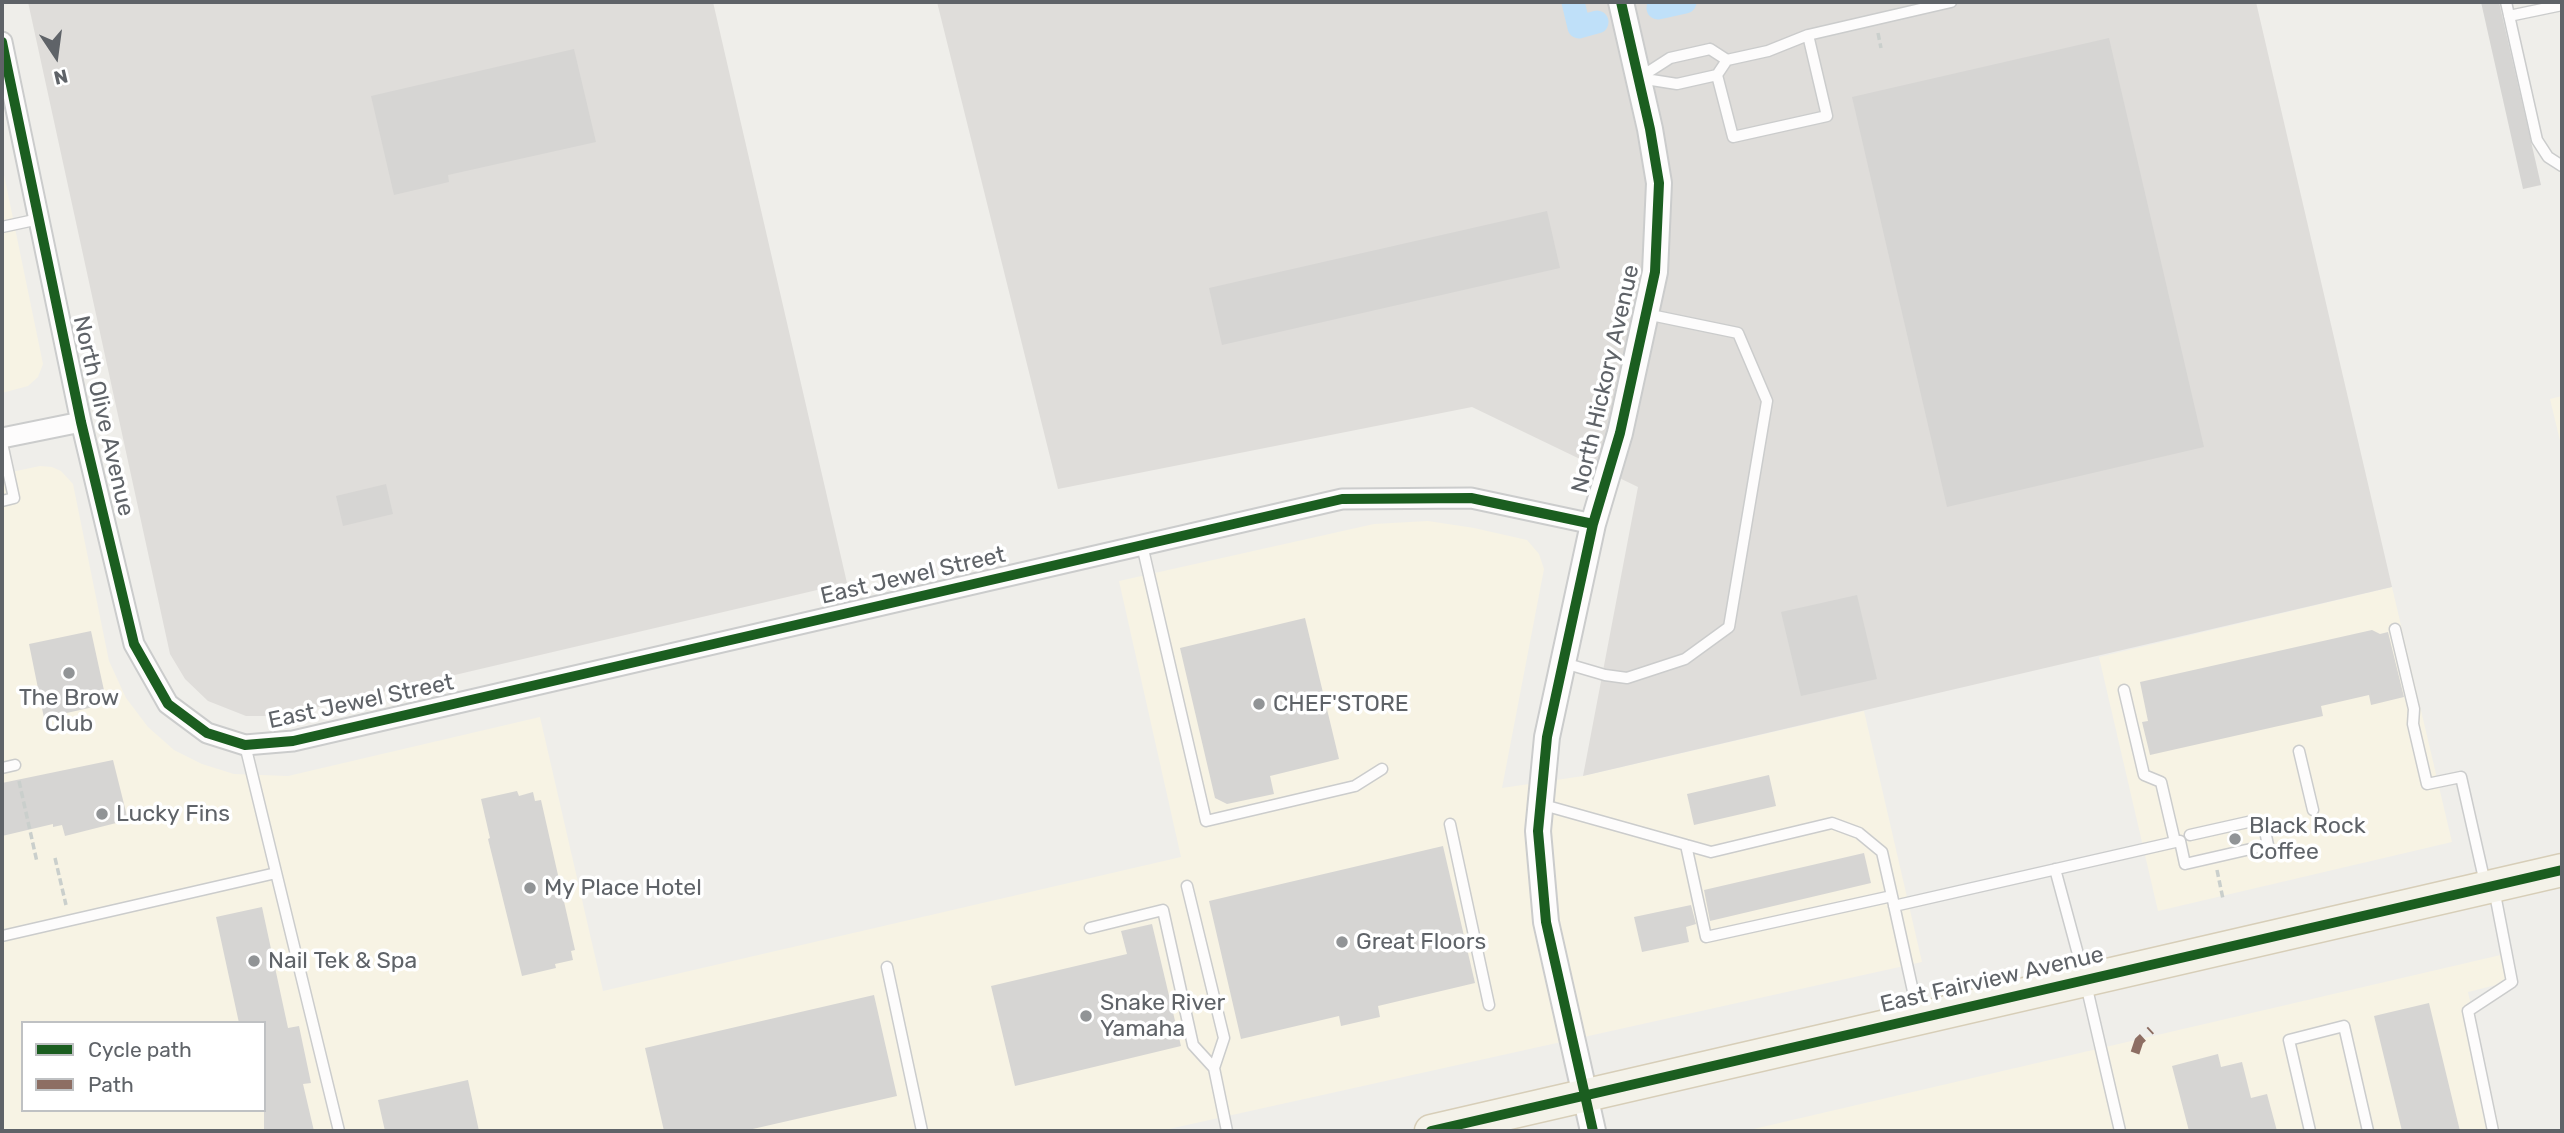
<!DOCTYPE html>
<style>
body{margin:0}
#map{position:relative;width:2564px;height:1133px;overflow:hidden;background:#efeeea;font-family:Rubik,sans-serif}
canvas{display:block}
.frame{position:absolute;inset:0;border:4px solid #5f6368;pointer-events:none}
.legend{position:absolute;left:21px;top:1021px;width:245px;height:91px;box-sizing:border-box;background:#fff;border:2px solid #bfc1c3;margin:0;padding:9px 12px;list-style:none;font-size:21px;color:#5f6368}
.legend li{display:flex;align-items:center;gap:14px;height:35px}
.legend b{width:35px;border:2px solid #bfc1c3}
.north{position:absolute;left:21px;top:21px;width:70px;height:70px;-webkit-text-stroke:5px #fff;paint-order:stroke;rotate:167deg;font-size:19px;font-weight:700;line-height:28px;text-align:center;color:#5f6368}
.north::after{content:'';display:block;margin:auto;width:24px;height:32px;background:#5f6368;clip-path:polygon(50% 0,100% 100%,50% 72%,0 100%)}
</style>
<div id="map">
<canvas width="2564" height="1133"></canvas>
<div class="frame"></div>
<ul class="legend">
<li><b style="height:9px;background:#1b5e20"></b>Cycle path</li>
<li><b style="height:9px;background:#8d6e63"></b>Path</li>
</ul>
<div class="north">N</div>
</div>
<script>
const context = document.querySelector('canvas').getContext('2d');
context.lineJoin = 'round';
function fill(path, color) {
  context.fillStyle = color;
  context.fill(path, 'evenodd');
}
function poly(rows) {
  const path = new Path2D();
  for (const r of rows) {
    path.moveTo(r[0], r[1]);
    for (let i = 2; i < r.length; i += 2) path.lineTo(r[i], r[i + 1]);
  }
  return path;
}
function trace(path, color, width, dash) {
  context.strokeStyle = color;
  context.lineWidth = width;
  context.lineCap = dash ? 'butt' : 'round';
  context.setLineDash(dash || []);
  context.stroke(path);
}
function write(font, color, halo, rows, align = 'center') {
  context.font = font + ' Rubik,sans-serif';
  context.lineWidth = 7;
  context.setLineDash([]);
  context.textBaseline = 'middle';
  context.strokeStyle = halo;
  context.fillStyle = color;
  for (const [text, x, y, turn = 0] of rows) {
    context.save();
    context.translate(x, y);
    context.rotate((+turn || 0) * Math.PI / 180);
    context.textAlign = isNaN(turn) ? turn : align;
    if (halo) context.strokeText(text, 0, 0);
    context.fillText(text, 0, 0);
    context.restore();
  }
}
fill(poly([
 [2,165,43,364,38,377,28,386,2,393],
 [2562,396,2562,449,2550,399],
 [40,466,52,467,61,471,73,484,109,661,126,698,148,727,174,750,202,764,234,774,288,776,540,717,603,991,1181,857,1119,581,1374,524,1428,521,1474,528,1527,540,1539,554,1544,569,1502,788,1583,776,1864,711,1922,962,1160,1131,2,1131,2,474],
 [23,1023,264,1023,264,1110,23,1110],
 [2392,587,2452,842,2158,911,2099,657],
 [2505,954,2512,981,2468,992,2500,1131,1745,1131]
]), '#f7f3e4');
fill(poly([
 [28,2,713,2,847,583,280,716,246,716,208,701,185,679,170,654],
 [937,2,2256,2,2392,587,1583,776,1638,487,1472,407,1058,489]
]), '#dfddda');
trace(poly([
 [1573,2,1579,27,1597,22],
 [1658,8,1685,2]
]), '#bfe0f9', 23);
fill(poly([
 [2481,2,2499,2,2541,185,2523,189],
 [2109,38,2204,447,1947,507,1852,97],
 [574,49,596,142,448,175,449,182,394,195,371,96],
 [1547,211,1560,268,1222,345,1209,288],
 [386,484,393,514,343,526,336,496],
 [1857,595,1877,679,1801,696,1781,612],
 [1305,618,1339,759,1270,776,1274,794,1227,804,1215,798,1180,648],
 [2372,630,2380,634,2388,632,2404,697,2371,705,2369,695,2321,706,2323,716,2150,755,2142,722,2148,721,2140,682],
 [91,631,107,704,44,718,29,644],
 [113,760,128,820,65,836,62,825,53,827,53,824,2,836,2,783],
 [1769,775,1776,806,1694,825,1687,794],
 [517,791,519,796,533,792,535,801,541,800,575,950,571,951,573,960,555,964,556,968,522,976,488,839,490,838,481,799],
 [1443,846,1475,983,1378,1006,1380,1017,1341,1026,1339,1016,1241,1039,1209,901],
 [1864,853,1871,883,1710,921,1704,890],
 [1691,905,1696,924,1686,927,1689,942,1642,952,1634,917],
 [262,907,288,1028,299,1026,311,1083,303,1084,314,1131,264,1131,264,1023,239,1023,216,917],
 [1152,924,1181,1046,1015,1086,991,986,1127,954,1121,931],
 [874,995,897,1096,744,1131,664,1131,645,1048],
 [2429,1003,2460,1131,2402,1131,2374,1016],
 [2218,1054,2221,1067,2242,1062,2251,1098,2267,1094,2277,1131,2189,1131,2172,1066],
 [468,1080,479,1131,385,1131,378,1100]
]), '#d6d5d3');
const service = poly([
 [2506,2,2537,140,2548,157,2562,166],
 [2509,16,2562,5],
 [1710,49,1727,60,1717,75,1677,84,1639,78,1670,58,1710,49],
 [1727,60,1768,51,1808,35],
 [1717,75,1733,137,1827,116,1808,35,1951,2],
 [2,227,39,219],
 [2,443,14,498,2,501],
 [1142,545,1206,821,1355,786,1382,769],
 [2395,629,2414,709,2413,724,2427,784,2461,777,2485,883],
 [1564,663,1605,675,1627,678,1685,659,1729,627,1767,401,1738,333,1646,314],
 [245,745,339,1131],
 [2299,751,2313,810],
 [2,768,15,765],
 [1540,804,1711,852,1832,823,1859,833,1882,852,1892,896],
 [1450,824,1489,1005],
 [2180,841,2185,864,2268,845,2263,822,2248,822,2190,835],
 [1686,845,1706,937,1892,896,1918,1014],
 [2055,869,2085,980,2120,1131],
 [1187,886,1224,1038,1214,1068],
 [1894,906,2175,842,2161,782,2144,775,2124,690],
 [1090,928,1163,910,1193,1045,1214,1068,1227,1131],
 [2,936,276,873],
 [887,967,922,1131],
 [2310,1131,2289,1040,2344,1026,2368,1131],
 [2493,1131,2468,1011,2512,982,2494,889]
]);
const minor = poly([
 [2,42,81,422,134,644,168,704,207,733,245,745,293,741,1342,499,1471,498,1593,524],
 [2,438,81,422]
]);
const tertiary = poly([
 [1593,1131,1546,922,1538,831,1547,737,1593,524,1620,433,1655,272,1659,183,1650,129,1621,2]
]);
const primary = poly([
 [1431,1131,2562,870]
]);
trace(service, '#cbcccc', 13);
trace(minor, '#cbcccc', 23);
trace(tertiary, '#cbcccc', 28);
trace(primary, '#d7ceb8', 35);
trace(poly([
 [1878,33,1881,48],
 [19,781,37,862],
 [55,858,66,905],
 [2217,870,2223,899]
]), '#cacfcc', 3.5, [7, 3.5]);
trace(service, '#fdfcfc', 10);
trace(minor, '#fdfcfc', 19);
trace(tertiary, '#fdfcfc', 24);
trace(primary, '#f4f2e9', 32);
trace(poly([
 [2135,1053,2139,1041,2151,1030]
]), '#8d6e63', 9, [18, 9]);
trace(poly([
 [2,42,81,422,134,644,168,704,207,733,245,745,293,741,1342,499,1471,498,1593,524],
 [1431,1131,2562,870],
 [1593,1131,1546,922,1538,831,1547,737,1593,524,1620,433,1655,272,1659,183,1650,129,1621,2]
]), '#1b5e20', 10);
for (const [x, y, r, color] of [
 [69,673,7,"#919496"],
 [1259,704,7,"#919496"],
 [102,814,7,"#919496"],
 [2235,839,7,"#919496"],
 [530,888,7,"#919496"],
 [1342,942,7,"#919496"],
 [254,961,7,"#919496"],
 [1086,1016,7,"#919496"]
]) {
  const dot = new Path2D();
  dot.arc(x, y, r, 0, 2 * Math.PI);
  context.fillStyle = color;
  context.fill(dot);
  trace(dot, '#fff', 2.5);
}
write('23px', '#5f6368', '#fff', [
 ["North Hickory Avenue",1606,379,-77],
 ["North Olive Avenue",103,416,77],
 ["East Jewel Street",913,576,-13],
 ["East Jewel Street",361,702,-12],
 ["East Fairview Avenue",1992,980,-13]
]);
write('23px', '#5f6368', '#fff', [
 ["The Brow",69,698,"center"],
 ["Club",69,724,"center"],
 ["CHEF'STORE",1273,704],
 ["Lucky Fins",116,814],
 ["Black Rock",2249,826],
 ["Coffee",2249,852],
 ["My Place Hotel",544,888],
 ["Great Floors",1356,942],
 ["Nail Tek & Spa",268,961],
 ["Snake River",1100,1003],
 ["Yamaha",1100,1029]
], 'left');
</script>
